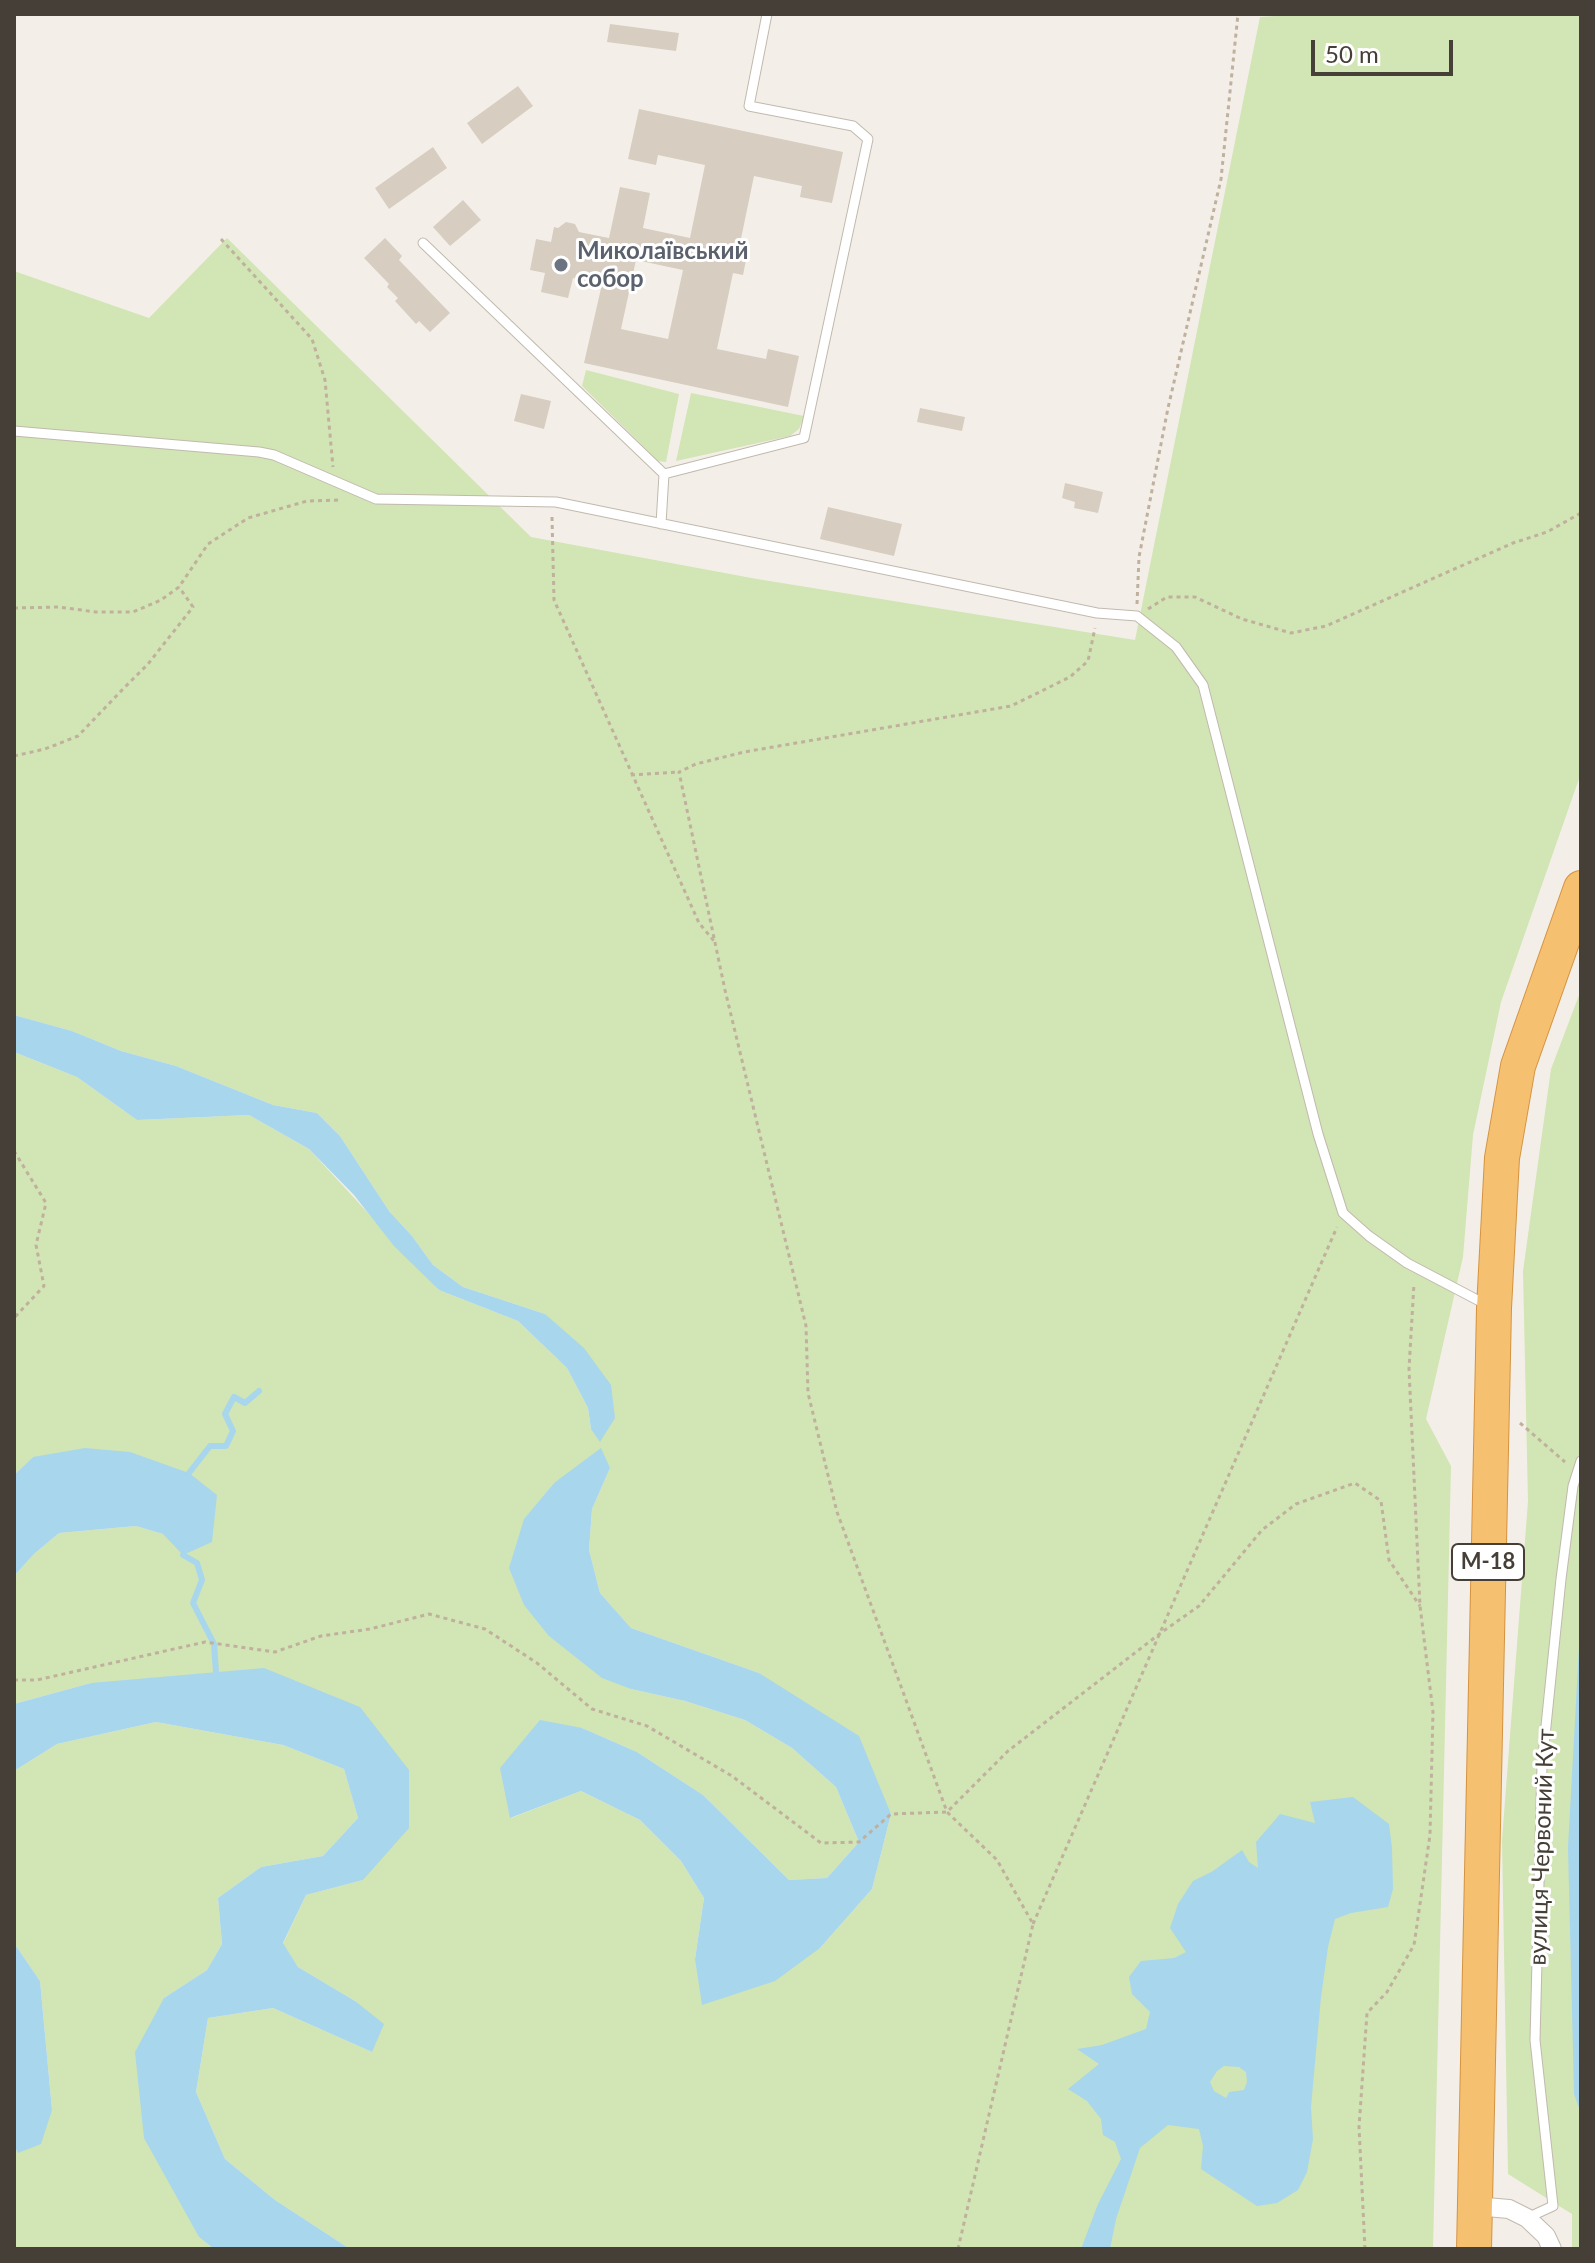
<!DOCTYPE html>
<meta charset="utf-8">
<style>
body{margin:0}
#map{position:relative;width:1595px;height:2263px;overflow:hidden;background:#f3efe8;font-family:Lato,sans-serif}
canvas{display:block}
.frame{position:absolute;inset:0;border:16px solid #463f37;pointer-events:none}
.scale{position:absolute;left:1311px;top:40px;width:142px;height:36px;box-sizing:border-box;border:4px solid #463f37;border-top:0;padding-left:10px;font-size:24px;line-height:28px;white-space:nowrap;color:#463f37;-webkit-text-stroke:6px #fff;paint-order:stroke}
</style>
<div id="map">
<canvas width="1595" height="2263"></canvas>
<div class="frame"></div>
<div class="scale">50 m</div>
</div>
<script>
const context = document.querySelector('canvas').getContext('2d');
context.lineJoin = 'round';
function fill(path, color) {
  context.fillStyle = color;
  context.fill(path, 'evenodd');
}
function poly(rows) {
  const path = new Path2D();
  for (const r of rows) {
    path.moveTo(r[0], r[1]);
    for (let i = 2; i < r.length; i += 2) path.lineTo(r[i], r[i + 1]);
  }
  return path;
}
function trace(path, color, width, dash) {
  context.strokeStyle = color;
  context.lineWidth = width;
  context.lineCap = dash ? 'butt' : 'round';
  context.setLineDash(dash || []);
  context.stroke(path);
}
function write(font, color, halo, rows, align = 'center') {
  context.font = font + ' Lato,sans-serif';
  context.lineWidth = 6;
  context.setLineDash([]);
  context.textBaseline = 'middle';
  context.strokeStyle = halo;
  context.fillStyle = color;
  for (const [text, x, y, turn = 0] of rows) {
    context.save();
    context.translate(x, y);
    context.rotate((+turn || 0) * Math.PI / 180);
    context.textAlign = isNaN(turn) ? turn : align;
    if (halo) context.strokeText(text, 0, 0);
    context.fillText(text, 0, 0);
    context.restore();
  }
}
fill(poly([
 [1306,14,1581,14,1581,773,1501,1002,1473,1135,1463,1257,1426,1419,1451,1466,1433,2249,350,2249,275,2200,225,2159,196,2092,208,2018,273,2008,372,2052,355,2001,298,1967,283,1944,306,1895,363,1880,409,1770,91,1683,14,1704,14,1576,34,1554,59,1533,136,1526,163,1534,212,1542,33,1457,14,1475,14,1052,77,1077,137,1120,249,1115,309,1149,439,1290,518,1321,567,1368,588,1408,591,1429,615,1418,545,1314,463,1287,433,1265,412,1236,389,1211,340,1136,317,1113,273,1105,176,1066,121,1051,72,1031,14,1015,14,271,149,318,227,238,531,537,757,579,1135,640,1260,17],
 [610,1468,592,1509,589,1550,600,1593,631,1628,759,1673,891,1814,872,1889,820,1948,695,1959,704,1898,681,1861,640,1820,581,1791,511,1818,582,1728,637,1752,703,1795,789,1880,827,1878,859,1842,836,1787,792,1748,745,1720,685,1701,631,1689,510,1568,525,1519,554,1483],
 [586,370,679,394,666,462,658,461,582,386],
 [691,393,804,416,799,429,790,436,676,461],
 [1581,990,1581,2249,1572,2249,1572,2214,1508,2174,1502,1840,1528,1501,1523,1271,1551,1069],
 [156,1722,283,1745,344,1769,358,1818,323,1856,261,1867,218,1898,222,1944,207,1970,164,1998,199,2237,214,2249,14,2249,14,2146,18,2153,52,2110,40,1981,14,1943,14,1771,57,1744]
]), '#d2e5b4');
fill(poly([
 [14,1015,72,1031,121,1051,176,1066,273,1105,317,1113,340,1136,389,1211,412,1236,433,1265,463,1287,545,1314,584,1348,611,1385,615,1418,600,1442,591,1429,588,1408,567,1368,518,1321,439,1290,394,1246,354,1195,309,1149,249,1115,137,1120,77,1077,14,1052],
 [85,1448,130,1452,189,1473,217,1495,212,1542,183,1555,163,1534,136,1526,59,1533,34,1554,14,1576,14,1475,33,1457],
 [601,1448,610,1468,592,1509,589,1550,600,1593,631,1628,759,1673,859,1736,891,1814,872,1889,820,1948,775,1981,702,2005,695,1959,704,1898,681,1861,640,1820,581,1791,510,1818,500,1768,540,1720,582,1728,637,1752,703,1795,789,1880,827,1878,859,1842,836,1787,792,1748,745,1720,685,1701,631,1689,602,1678,549,1636,524,1605,509,1568,524,1519,554,1483],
 [1581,1611,1581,2113,1574,2094,1568,1847],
 [264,1668,360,1707,409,1770,409,1828,363,1880,306,1895,283,1943,298,1967,355,2001,384,2024,372,2052,273,2008,208,2018,196,2092,225,2159,275,2200,350,2249,214,2249,199,2237,144,2138,135,2052,164,1998,207,1970,222,1944,218,1898,261,1867,323,1856,358,1818,344,1769,283,1745,156,1722,57,1744,14,1771,14,1704,91,1683],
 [1353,1797,1389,1824,1392,1848,1393,1889,1388,1907,1351,1913,1335,1919,1328,1947,1321,1997,1311,2107,1313,2139,1307,2172,1298,2190,1277,2203,1257,2206,1201,2169,1203,2146,1199,2129,1168,2125,1140,2148,1116,2219,1110,2249,1081,2249,1098,2204,1121,2159,1115,2142,1103,2135,1101,2119,1087,2101,1068,2089,1099,2064,1077,2049,1102,2045,1146,2029,1150,2012,1132,1994,1129,1977,1141,1961,1174,1958,1186,1952,1170,1928,1178,1904,1193,1881,1213,1871,1242,1850,1249,1862,1258,1868,1256,1842,1280,1814,1315,1823,1310,1802],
 [1224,2066,1239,2067,1246,2072,1247,2082,1244,2090,1229,2092,1226,2098,1214,2091,1210,2082,1217,2071],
 [14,1943,40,1981,52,2110,41,2144,18,2153,14,2146]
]), '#a8d6ec');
trace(poly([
 [189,1473,210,1446,226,1446,233,1431,225,1414,234,1397,245,1403,259,1391],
 [183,1555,197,1563,202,1580,193,1603,214,1644,216,1672]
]), '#a8d6ec', 6);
fill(poly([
 [610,24,679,33,676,51,607,42],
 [518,86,533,106,482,144,467,123],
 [639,109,843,152,832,203,800,197,802,186,754,176,738,253,747,255,743,275,733,273,717,349,766,359,768,349,799,356,788,407,584,363,602,284,573,278,568,298,541,292,545,273,530,270,536,239,551,242,554,227,558,228,566,222,575,224,579,232,609,238,620,187,650,193,643,228,690,238,705,165,658,155,656,165,628,159],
 [636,260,683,270,668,339,621,329],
 [433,147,447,168,389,209,375,188],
 [463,200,481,220,450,246,433,227],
 [385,238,402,256,399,260,450,313,430,332,419,321,416,324,395,301,398,298,387,287,389,284,364,258],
 [521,394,551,401,544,429,514,421],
 [920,408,965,417,962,431,917,422],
 [1065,483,1103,492,1098,513,1074,508,1075,502,1062,498],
 [828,507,902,524,894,556,820,539]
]), '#d7cdc1');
const lane = poly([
 [423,243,664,474,661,524],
 [14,431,259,452,274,455,376,499,556,502,1097,613,1137,616,1176,647,1203,685,1318,1134,1343,1213,1369,1236,1407,1263,1487,1305],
 [664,474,804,438,868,139,853,126,749,106,767,14],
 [1527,2218,1553,2206,1535,2040,1542,1765,1561,1579,1573,1486,1581,1461]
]);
const street = poly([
 [1475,2206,1509,2209,1527,2218,1546,2236,1552,2249]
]);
const highway = poly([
 [1474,2249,1494,1308,1502,1158,1518,1066,1581,888]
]);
trace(lane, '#c1b9ae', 11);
trace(street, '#c1b9ae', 20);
trace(highway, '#d59341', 36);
trace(poly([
 [221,239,312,339,325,380,333,467],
 [552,517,554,600,699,923,714,941],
 [1137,604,1139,557,1168,408,1221,179,1238,14],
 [14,608,59,607,96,612,133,612,161,600,179,587,208,544,248,518,307,501,340,500],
 [1148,609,1167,597,1195,597,1242,619,1291,633,1326,626,1513,543,1547,532,1581,513],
 [14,756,45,749,78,736,123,689,148,664,193,607,179,587],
 [631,775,679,772],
 [14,1151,46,1203,36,1245,44,1286,14,1318],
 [1520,1423,1565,1462],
 [14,1680,37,1680,205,1642,275,1652,321,1636,370,1629,429,1614,485,1629,537,1663,592,1709,647,1726,732,1776,821,1843,859,1842,891,1814,947,1812,1008,1751,1162,1632,1199,1606,1262,1530,1296,1504,1355,1483,1381,1501,1389,1560,1420,1606],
 [1033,1924,1337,1227],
 [958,2249,1033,1924,997,1860,947,1812,837,1512,808,1393,806,1326,725,990,679,772,696,764,744,752,1011,706,1070,677,1088,661,1095,628],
 [1365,2249,1359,2127,1367,2013,1387,1992,1414,1945,1430,1835,1433,1712,1420,1606,1409,1369,1414,1283]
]), '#bfb19d', 3, [4, 4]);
trace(lane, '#fff', 9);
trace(street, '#fff', 18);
trace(highway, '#f6c071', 34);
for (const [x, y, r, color] of [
 [561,265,8,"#6b7280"]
]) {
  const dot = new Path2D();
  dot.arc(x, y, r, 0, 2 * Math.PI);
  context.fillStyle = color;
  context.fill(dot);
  trace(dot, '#fff', 3);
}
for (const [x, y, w] of [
 [1488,1562,72]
]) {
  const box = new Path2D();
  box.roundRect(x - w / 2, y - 18, w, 36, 6);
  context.fillStyle = '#fff';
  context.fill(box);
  trace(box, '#463f37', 2);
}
write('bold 22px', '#463f37', null, [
 ["М-18",1488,1562]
]);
write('bold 24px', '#5b616d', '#fff', [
 ["Миколаївський",577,251],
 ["собор",577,279]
], 'left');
write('24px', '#463f37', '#fff', [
 ["вулиця Червоний Кут",1542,1847,-88]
]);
</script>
